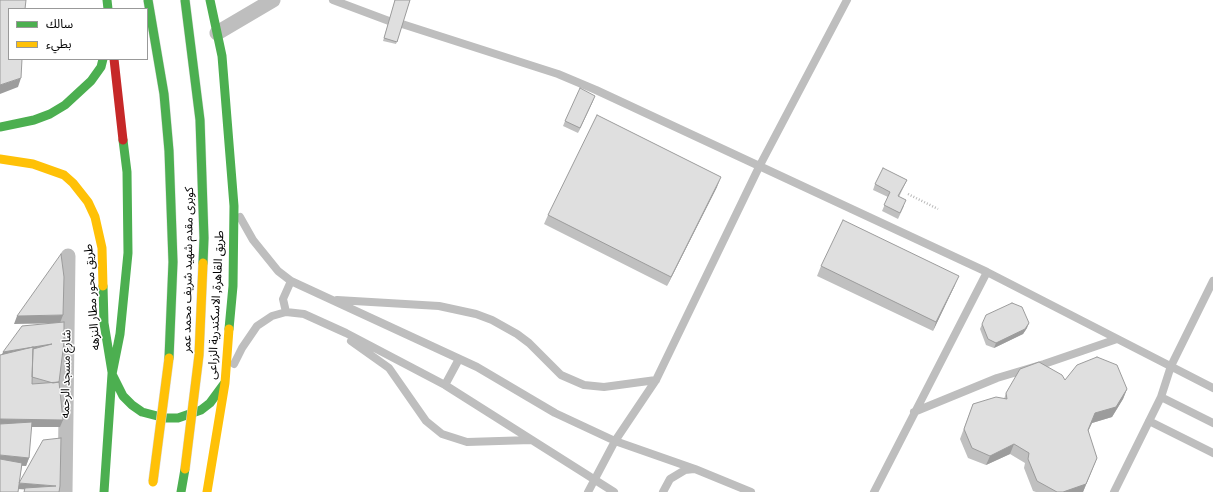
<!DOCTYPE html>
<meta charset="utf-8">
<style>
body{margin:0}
#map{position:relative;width:1213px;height:492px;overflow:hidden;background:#fff;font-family:"Source Sans 3","Noto Sans Arabic",sans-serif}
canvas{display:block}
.legend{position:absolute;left:8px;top:8px;width:140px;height:52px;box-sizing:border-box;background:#fff;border:1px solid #999;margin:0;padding:5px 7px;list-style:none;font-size:12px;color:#000}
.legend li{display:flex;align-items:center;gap:8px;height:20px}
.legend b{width:20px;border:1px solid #999}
</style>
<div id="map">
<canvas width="1213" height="492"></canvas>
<ul class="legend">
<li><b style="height:5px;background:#4caf50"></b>سالك</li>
<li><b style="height:5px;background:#ffc107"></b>بطيء</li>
</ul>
</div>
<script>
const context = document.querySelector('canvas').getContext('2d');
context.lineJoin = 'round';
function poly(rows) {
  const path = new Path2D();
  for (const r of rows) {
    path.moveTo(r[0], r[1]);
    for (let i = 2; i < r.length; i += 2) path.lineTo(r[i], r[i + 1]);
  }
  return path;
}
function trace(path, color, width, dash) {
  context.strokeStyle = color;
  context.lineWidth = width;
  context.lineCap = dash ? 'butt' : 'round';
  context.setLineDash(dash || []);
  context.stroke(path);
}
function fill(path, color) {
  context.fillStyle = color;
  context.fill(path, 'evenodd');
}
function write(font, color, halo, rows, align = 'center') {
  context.font = font + ' "Source Sans 3","Noto Sans Arabic",sans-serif';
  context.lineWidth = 3;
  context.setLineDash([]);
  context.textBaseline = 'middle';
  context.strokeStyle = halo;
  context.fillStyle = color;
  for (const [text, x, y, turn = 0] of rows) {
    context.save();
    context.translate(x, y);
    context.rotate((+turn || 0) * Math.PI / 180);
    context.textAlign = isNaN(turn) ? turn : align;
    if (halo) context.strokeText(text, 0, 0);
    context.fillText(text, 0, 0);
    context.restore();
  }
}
trace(poly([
 [908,194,938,209]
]), '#b9b9b9', 2.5, [1, 2]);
trace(poly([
 [333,0,389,21],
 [402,24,558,74,596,90,987,272,1213,388],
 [240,217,253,240,278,271,291,281,477,367,555,413,615,441,695,469,751,492],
 [337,300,439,306,476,314,492,320,517,334,529,343,561,375,584,385,604,387,656,380],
 [286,312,283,299,291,281],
 [351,341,389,368,426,421,442,434,467,442,531,440],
 [234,364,242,348,257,326,272,316,286,312,304,314,346,333,445,385,614,492],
 [445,385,459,359],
 [1161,397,1213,423],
 [914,412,997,378,1044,364,1117,339],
 [1149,421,1213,453],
 [588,492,615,441,656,380,759,167,847,0],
 [663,492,670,479,685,470,694,469],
 [874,492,987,272],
 [1114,492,1161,397,1171,366,1213,281]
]), '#bebebe', 8);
trace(poly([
 [217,33,273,0],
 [65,492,68,256]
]), '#bebebe', 15);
trace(poly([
 [107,0,108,9],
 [210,0,222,56,234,206,233,286,229,329],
 [0,127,34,120,50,114,65,105,91,81,101,67,103,59],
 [103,286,104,323,112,372],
 [112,374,123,396,132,405,142,412,165,418,178,418,201,410,210,403,224,384],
 [104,492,112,374,120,334,128,253,127,172,123,140],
 [181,492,185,469]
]), '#4caf50', 9);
trace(poly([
 [0,159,33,164,64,175,73,183,88,202,95,217,102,248,103,286],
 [207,492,225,383,229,329]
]), '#ffc107', 9);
trace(poly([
 [114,59,123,140]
]), '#c62828', 9);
const fastBridge = poly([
 [148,0,164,94,169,151,173,262,169,358],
 [185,0,200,120,204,238,203,263]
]);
const slowBridge = poly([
 [185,469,199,355,203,263],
 [153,482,169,358]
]);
trace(fastBridge, '#dbdbdb', 10, []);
trace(slowBridge, '#dbdbdb', 10, []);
trace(fastBridge, '#4caf50', 9);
trace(slowBridge, '#ffc107', 9);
fill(poly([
 [395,0,410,0,396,44,383,41],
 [593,101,578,133,563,126,565,121],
 [907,180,899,197,904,206,898,219,882,211,888,197,873,190,875,184],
 [717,187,667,286,544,224,548,215],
 [821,266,955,285,933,331,817,276],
 [60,322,59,382,60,427,31,427,29,458,26,466,22,466,19,483,59,492,24,492,25,489,19,489,2,354,54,323,14,324],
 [982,324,1027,328,1023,334,994,348,986,345,980,329],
 [1065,380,1127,389,1123,399,1112,417,1092,423,1088,431,1097,458,1083,492,1036,492,1033,491,1024,468,1025,463,1010,454,986,465,968,458,960,439,973,404,1004,399,1006,393]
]), '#c0c0c0');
fill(poly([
 [21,78,18,87,0,94,0,85],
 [595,96,593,101,578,133,580,128],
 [721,177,717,187,667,286,671,277],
 [959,276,955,285,933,331,936,322],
 [63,315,60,323,14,324,17,316],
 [1029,323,1027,328,1023,334,994,348,996,343],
 [52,344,1,357,3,352],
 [1127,389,1123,399,1112,417,1092,423,1084,440,1095,413],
 [0,419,63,420,60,427,0,427],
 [1014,444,1010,454,986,465,990,456],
 [0,455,29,458,26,466,0,463],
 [1097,458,1083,492,1063,492],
 [19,483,56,486,54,491,17,489]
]), '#9c9c9c');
const building = poly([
 [0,0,26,0,25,9,9,9,9,59,22,59,21,78,0,85,0,0],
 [395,0,410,0,397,42,384,38,395,0],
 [580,88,595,96,580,128,565,121,580,88],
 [597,115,721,177,671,277,548,215,597,115],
 [883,168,907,180,898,196,906,200,900,213,884,205,890,192,875,184,883,168],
 [843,220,959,276,936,322,821,266,843,220],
 [61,254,64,277,63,315,17,316,61,254],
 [1012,303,1022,307,1029,323,1025,329,996,343,988,339,982,324,986,315,1012,303],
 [64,322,64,342,59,382,53,383,32,377,33,349,52,344,3,352,22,326,64,322],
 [33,347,32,384,59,382,63,420,0,419,0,355,33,347],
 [1097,357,1117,365,1127,389,1116,407,1095,413,1088,430,1097,458,1086,484,1063,492,1057,492,1037,481,1028,459,1029,453,1014,444,990,456,972,448,964,429,973,404,996,397,1007,399,1006,393,1020,369,1039,362,1062,375,1065,380,1077,365,1097,357],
 [32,422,29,458,0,455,0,424,32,422],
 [61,438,60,486,59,492,24,492,25,488,56,486,19,483,43,440,61,438],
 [0,459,22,463,18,492,0,492,0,459]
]);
fill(building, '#dfdfdf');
trace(building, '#9c9c9c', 1);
write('12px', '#000', '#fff', [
 ["كوبرى مقدم شهيد شريف محمد عمر",189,270,-89],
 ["طريق محور مطار النزهه",93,297,-94],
 ["طريق القاهرة, الاسكندرية الزراعى",217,305,-87],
 ["شارع مسجد الرحمه",67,374,-89]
]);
</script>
